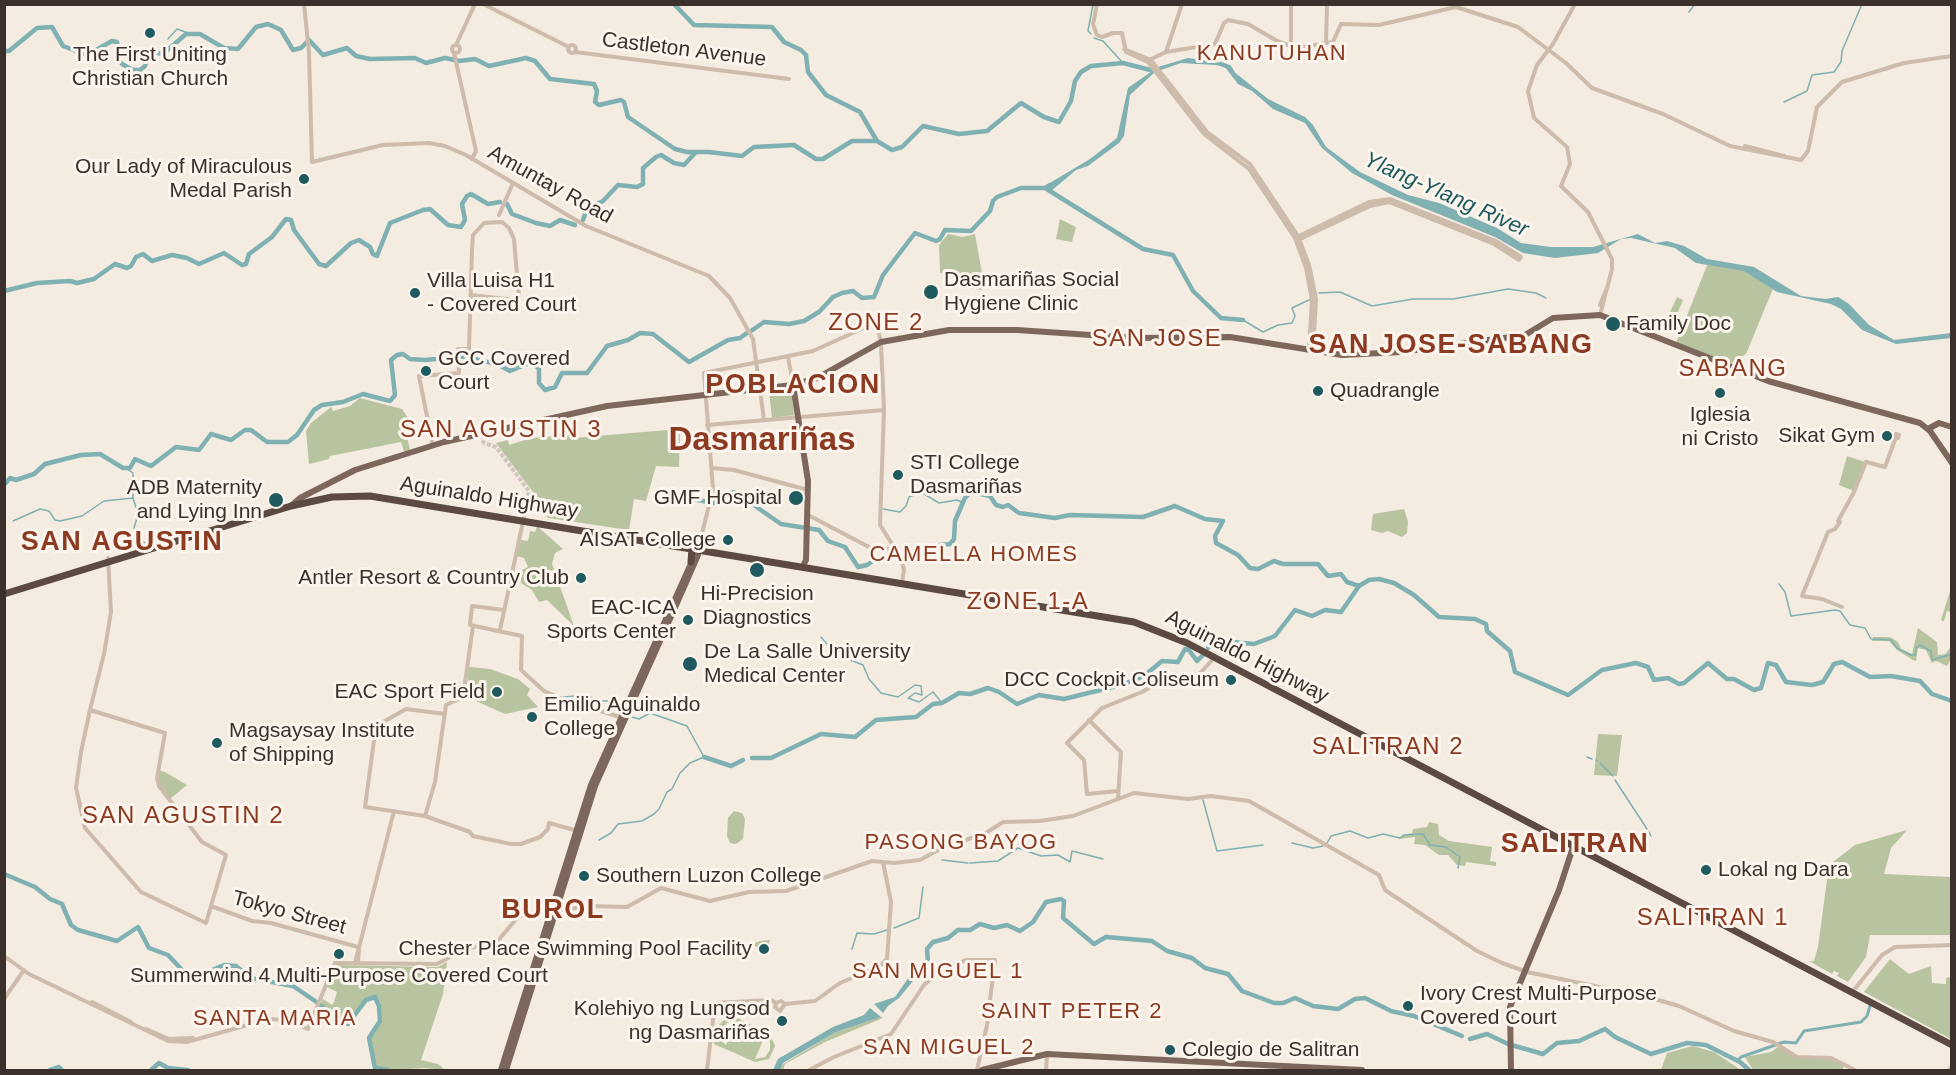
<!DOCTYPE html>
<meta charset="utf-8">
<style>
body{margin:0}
#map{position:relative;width:1956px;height:1075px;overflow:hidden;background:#f4ebe1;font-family:Helvetica,sans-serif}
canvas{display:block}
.frame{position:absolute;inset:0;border:6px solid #3b302b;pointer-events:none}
</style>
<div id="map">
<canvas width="1956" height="1075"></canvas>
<div class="frame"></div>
</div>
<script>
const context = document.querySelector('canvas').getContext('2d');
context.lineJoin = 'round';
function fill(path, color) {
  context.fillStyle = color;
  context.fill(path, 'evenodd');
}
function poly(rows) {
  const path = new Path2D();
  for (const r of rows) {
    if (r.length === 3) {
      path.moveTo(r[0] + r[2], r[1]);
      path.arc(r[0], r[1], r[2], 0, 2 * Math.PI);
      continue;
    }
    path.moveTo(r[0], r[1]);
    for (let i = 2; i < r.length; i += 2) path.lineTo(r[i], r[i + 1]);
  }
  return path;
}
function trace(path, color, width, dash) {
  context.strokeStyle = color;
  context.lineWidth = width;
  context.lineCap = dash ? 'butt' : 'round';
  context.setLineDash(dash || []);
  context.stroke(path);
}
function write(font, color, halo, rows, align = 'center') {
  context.font = font + ' Helvetica,sans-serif';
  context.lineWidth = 6;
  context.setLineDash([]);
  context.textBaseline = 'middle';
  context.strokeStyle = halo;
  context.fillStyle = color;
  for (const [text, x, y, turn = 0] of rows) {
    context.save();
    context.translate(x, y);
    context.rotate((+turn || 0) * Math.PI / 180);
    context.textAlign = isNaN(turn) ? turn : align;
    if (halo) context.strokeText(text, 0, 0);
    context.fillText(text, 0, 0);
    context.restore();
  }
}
fill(poly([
 [1060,219,1076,227,1072,242,1056,239],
 [948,234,963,237,975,234,983,279,982,290,960,287,959,272,940,273,939,245],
 [1708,263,1748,268,1775,284,1746,354,1728,365,1676,343],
 [1677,297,1683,300,1672,326,1665,323],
 [791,389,794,415,772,418,769,392],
 [360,398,402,409,412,424,407,427,408,432,406,433,410,450,404,451,401,442,330,456,329,459,309,464,306,431,311,423,331,407,333,411,350,406],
 [571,415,572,438,680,429,679,467,656,466,646,501,634,499,629,530,548,518,532,497,533,492,496,443,508,440,509,445,531,438,569,435],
 [1847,456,1865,462,1854,491,1839,485],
 [1404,509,1408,522,1407,533,1402,537,1388,531,1382,533,1371,530,1373,514],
 [537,526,563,549,555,553,552,564,574,626,547,600,539,602,532,590,521,583,521,577,512,575,528,567,524,558,517,556,521,540,528,541,530,531,535,532],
 [1951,588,1951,612,1947,611,1944,621,1941,620],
 [1918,628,1937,642,1938,655,1945,654,1951,647,1951,659,1947,666,1936,661,1932,663,1926,650,1918,648,1916,661,1913,660,1897,650,1889,641,1872,641,1873,637,1890,637,1898,642,1901,649,1912,654],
 [469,667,490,669,518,679,530,689,527,695,538,707,505,714,465,696],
 [1598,734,1622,735,1617,776,1594,775],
 [158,770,165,772,187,785,170,799,159,786],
 [734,811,742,813,745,819,743,839,736,844,730,843,727,836,728,818],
 [1429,822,1438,824,1439,835,1449,841,1492,847,1490,861,1496,862,1496,866,1466,862,1465,866,1457,865,1448,855,1439,855,1425,845,1414,844,1415,837,1398,839,1403,835,1412,833,1413,829,1427,827],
 [1907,830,1891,848,1884,874,1951,877,1951,935,1870,935,1866,957,1848,982,1837,976,1839,973,1834,971,1832,974,1809,961,1814,961,1818,947,1829,865,1855,845],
 [770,940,767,954,752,944,760,941],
 [1890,959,1909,974,1931,966,1932,983,1946,984,1946,978,1951,977,1951,1039,1864,992],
 [447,962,443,994,421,1060,438,1064,445,1070,425,1068,390,1070,376,1066,371,1038,381,1023,382,1015,380,1002,375,995,365,999,348,1022,331,1013,321,1003,323,999,332,1005,334,1002,337,992,327,987,337,965,438,967],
 [727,1013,770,1034,775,1046,769,1059,755,1062,714,1044,716,1028,726,1018],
 [728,1022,736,1023,726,1045,720,1040,719,1032],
 [765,1036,770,1042,770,1050,765,1057,755,1059],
 [881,1017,883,1018,825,1042,785,1064,783,1070,780,1070,783,1064,836,1032],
 [1693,1046,1714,1052,1741,1070,1661,1070,1667,1053],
 [1778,1047,1798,1058,1830,1059,1844,1066,1842,1070,1753,1070,1745,1057,1771,1052]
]), '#b8c4a0');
fill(poly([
 [1188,58,1223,63,1268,99,1305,117,1313,125,1326,147,1360,172,1408,195,1439,203,1497,228,1521,243,1551,247,1593,247,1638,234,1655,243,1667,241,1684,246,1707,259,1754,267,1801,296,1825,299,1838,297,1849,304,1869,325,1894,340,1951,333,1951,338,1896,344,1862,330,1841,309,1831,304,1777,292,1744,271,1696,263,1675,248,1631,238,1621,239,1598,253,1555,258,1523,253,1495,237,1392,195,1352,173,1322,148,1305,123,1273,109,1252,91,1238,84,1225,67,1216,65,1181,63,1155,72,1130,95,1124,136,1119,143,1088,166,1076,170,1051,191,1043,187,1090,159,1117,138,1128,88,1158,67],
 [921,968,922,970,899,998,888,1006,883,1013,874,1004,895,997,909,977],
 [870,1008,881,1017,836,1032,783,1063,780,1070,773,1070,778,1059,833,1027,864,1015]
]), '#7fb0b2');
trace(poly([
 [1689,12,1695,4],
 [1091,34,1088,31,1093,4],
 [1094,38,1103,41,1123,63],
 [168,39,177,29,188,33],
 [1784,102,1807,91,1812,75,1834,72,1841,62,1842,51,1862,4],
 [1319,293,1340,292,1372,306,1413,299,1453,299,1508,289,1536,293,1546,298],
 [1243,320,1263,332,1278,325,1292,323,1295,316,1292,308,1311,299],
 [127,469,133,473,133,498,138,514,134,528,139,539,145,543],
 [883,509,900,512,906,506,909,497,921,492,939,503,957,500,963,503],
 [13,521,40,509,49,511,55,520,60,521,82,516,104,501,133,498],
 [1779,584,1785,592,1791,616,1835,610,1840,611,1850,625,1865,628,1871,639,1891,640,1897,648,1911,655,1915,655,1916,648,1920,645,1931,651,1932,660,1952,654],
 [821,637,831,649,830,655,840,656,863,665,869,679,881,693,898,697,915,685,921,686,922,695,915,693,908,698,919,702,933,692,942,703],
 [564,697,587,695,597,701,612,701,620,709],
 [546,699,551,701,559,699],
 [1587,757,1592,759],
 [1596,760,1597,761],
 [1600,763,1613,776],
 [1615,780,1647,829],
 [1203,800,1217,851,1263,845],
 [1649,832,1651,836],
 [599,840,611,833,618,824,642,821,654,814,659,809,667,792,672,789,680,773,690,763,704,757,687,726,650,713,639,719,632,717],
 [1292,843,1313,848,1323,846],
 [1327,843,1331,836,1350,831,1368,838,1383,834,1400,838,1404,835,1423,834,1430,845,1446,847,1460,857,1458,868],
 [1022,849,1026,833],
 [942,860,968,863],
 [970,863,998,861,1018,848,1041,856,1058,855,1070,862,1072,851,1103,859],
 [894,928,919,918,923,887],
 [852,949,857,933,874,934,887,930]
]), '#7fb0b2', 1.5);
trace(poly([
 [1738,1060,1741,1057,1784,1042,1796,1043,1804,1031,1861,1022,1867,1016,1870,1006]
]), '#7fb0b2', 3);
trace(poly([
 [674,4,694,25,772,27,784,42,801,50,806,55,808,72,826,95,860,112,877,141,892,150,902,147,923,126,959,134,987,131,1021,103,1044,117,1059,122,1071,101,1075,81,1081,72,1091,66,1123,63,1154,71,1157,69],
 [4,51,9,51,37,28,52,27,63,46,84,54,89,54,112,41,117,42,119,60,122,64,133,70,140,70,145,66,149,55,153,52,163,54,186,34,200,34,224,48,238,49,256,27,268,24,281,30,293,50,301,48,309,40,323,55,347,48,356,56,370,59,415,58,426,63,445,58,459,61,475,59,489,66,526,58,535,61,550,79,594,84,597,91,595,102,599,105,621,100,624,102,628,117,675,149,687,152,709,152,742,156,754,147,794,145,816,159,823,159,852,141,876,141],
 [1221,64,1229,67,1234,75],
 [1045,188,1143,249,1173,255,1193,291,1221,318,1243,320],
 [507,204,512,214,536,223,550,226,560,220,575,225],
 [583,220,587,209,603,201,618,185,637,187,643,184,643,168,656,157,661,155,674,163,684,165,696,152],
 [4,291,37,283,70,281,77,283,94,279,115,264,127,268,131,266,136,257,143,254,152,261,172,255,187,258,199,264,224,253,242,265,246,264,249,254,272,237,286,219,291,220,294,230,319,264,326,266,351,243,359,240,370,247,373,254,377,256,390,223,423,210,430,209,448,225,461,227,465,220,462,204,467,196,471,194,488,204,500,202],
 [751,331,764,322,789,324,804,321,819,312,833,297,842,293,853,291,862,298,874,297,883,275,915,233,936,241,940,239,945,230,971,231,990,211,993,201,997,197,1021,188,1045,188,1050,185],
 [460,356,497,364,510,371,532,362,539,369,539,383,545,390,555,387,562,373,587,373,607,346,628,340,640,333,653,334,689,362,728,340,740,338,747,333],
 [4,485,10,478,16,480,34,474,45,464,81,455,100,454,123,468,130,468,135,459,151,466,176,447,199,450,211,434,231,440,245,430,251,430,267,442,288,442,297,435,314,410,322,405,343,402,363,394,390,401,395,395,391,360,397,355,403,354,410,359,425,360,457,357],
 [965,498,971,492,990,496,996,505,1003,507,1008,505,1019,513,1055,518,1070,515,1143,517,1175,506,1205,519,1223,521,1215,536,1216,543,1238,555,1250,568,1258,569,1274,561,1283,564,1318,564,1328,576,1341,574,1347,582,1359,586],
 [693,499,713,503,727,494,735,492,781,524,819,530,828,541,845,547,858,567,867,565,876,559,884,560,891,555,899,555],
 [901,556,917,556,940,545,950,544,954,539,955,521,964,500],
 [1208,648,1212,640,1254,644,1275,636,1295,610,1312,616,1325,610,1341,612,1359,586,1369,580,1379,579,1394,583,1414,595,1439,617,1475,619,1486,624,1487,631,1510,651,1515,672,1568,695,1602,670,1636,663,1648,667,1654,680,1668,678,1679,684,1684,683,1708,663,1727,679,1734,679,1754,690,1761,688,1768,663,1776,665,1786,682,1812,685,1823,682,1834,664,1842,662,1870,677,1891,676,1920,681,1932,694,1952,701],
 [704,757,731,766,743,760],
 [752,758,771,758,821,734,855,737,876,720,916,717,933,704,942,703,959,693,970,694,988,688,999,692,1017,704,1039,695,1064,699,1121,685,1144,676,1162,661,1178,662,1185,649,1189,650,1197,661,1205,653],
 [4,874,35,887,50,899,62,904,71,925,78,930,117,941,138,927,149,948,168,955,184,972,200,975,224,965,236,966,251,978,293,986,318,1003],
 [917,972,928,963,927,949,933,942,948,938,958,930,970,930,980,924,994,928,1007,925,1020,931,1033,922,1046,902,1061,899,1064,901,1063,918,1094,944,1106,937,1152,941,1167,951,1192,958,1205,968,1228,974,1242,991,1274,1003,1283,1003,1295,998,1313,1006,1338,1009,1355,999,1365,998,1391,1011,1414,1016,1462,1036],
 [320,1005,342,1023,348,1024,366,1000,375,997,379,1006,380,1021,369,1038,375,1068,388,1070],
 [1470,1039,1487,1034,1508,1044,1543,1054,1557,1043,1579,1041,1605,1029,1615,1037,1651,1054,1687,1043,1706,1045,1740,1062,1749,1070],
 [50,1070,59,1067,62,1070],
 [151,1070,159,1063,168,1068,188,1070]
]), '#7fb0b2', 4.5);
trace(poly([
 [480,435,484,443,496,447,529,491,524,517]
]), '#cfc6bd', 4, [4, 2]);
trace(poly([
 [304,4,309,52,312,162,383,145,429,143,445,146,466,155,586,226,709,276,730,298,753,339,764,420],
 [483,4,569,47],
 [1097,4,1093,24,1097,35,1102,37,1113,33,1122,33,1126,52,1148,62,1204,134,1249,169,1295,238,1306,268,1312,300,1309,350],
 [1575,4,1553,44,1537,65,1528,91,1534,118,1567,147,1570,164,1561,186,1588,212,1612,259,1612,269,1600,315],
 [1326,43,1327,4],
 [572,49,4],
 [456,49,4],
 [456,45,475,4],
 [1291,47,1291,4],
 [1124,49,1151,60,1207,132,1250,164,1298,236,1309,265,1316,299,1313,352],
 [575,52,789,79],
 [1166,52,1182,4],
 [454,53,476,151,472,159],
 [1147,61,1166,52,1215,44,1224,23,1228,20,1248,24,1277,41,1296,48,1333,42,1341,24,1379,25,1456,7,1518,27,1566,63,1592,88,1663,114,1730,146,1801,160,1808,151,1817,107,1842,82,1904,63,1952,56],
 [1745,146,1784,156],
 [499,215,513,183],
 [1295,238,1369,202,1390,199,1496,241,1521,257,1519,260,1494,244,1389,202,1370,206,1296,241],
 [1600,305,1606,290],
 [788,357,793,384],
 [707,425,884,410],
 [1896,434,1899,435,1898,438,1896,437,1896,434],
 [433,446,419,376,459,373,458,349,469,349,472,250,473,235,484,223,502,222,509,228,514,239,519,298,516,300,471,295],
 [711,468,734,470,808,490],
 [808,515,869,547,896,550],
 [1838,521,1854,492,1866,462,1885,467,1896,437],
 [1840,522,1835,529,1828,532,1802,596,1822,599,1842,607],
 [699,546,713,489,704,373,813,351,877,322,881,344,884,410,880,525,901,558,904,570,902,582],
 [504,610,472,606,470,625,522,636,521,670,544,691,565,700,623,718],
 [500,630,524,517],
 [90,710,165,733,157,778,159,786,202,842,226,855,206,923,141,892,85,828,76,788,81,752,90,710,104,654,111,612,108,558],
 [445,714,406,709,376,726,365,807,425,816,470,832,473,836,511,844,521,844,540,837,548,829,549,823,578,831],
 [1089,720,1121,752,1118,799],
 [1118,791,1087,794,1084,760,1067,743,1102,708,1142,692,1162,680,1194,680,1214,658],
 [425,816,435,782,446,705,463,697,473,626],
 [211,906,252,921,271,923,358,947],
 [4,956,29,974,168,1041,187,1042,269,1019,284,1020,308,1029,335,963,437,964,465,949,496,943,517,918,523,915,591,906,627,907,661,888,710,901,749,892,786,891,872,861,894,863,920,860,942,848,986,833,1003,822,1040,821,1073,816,1134,793,1188,799,1211,796,1249,801,1379,875,1385,890,1477,951,1502,963,1527,972,1648,997,1679,1006,1734,1031,1773,1042,1797,1057,1831,1058,1855,1070],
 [355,963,394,811],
 [358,963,359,947],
 [1854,990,1882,955,1895,947,1952,945],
 [4,999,24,970],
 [92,1002,131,1022],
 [776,1003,775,1007,780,1011,785,1004],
 [785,1004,815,1001,840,983,880,966,887,959,891,902,883,862],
 [146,1029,169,1039,193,1038],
 [707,1070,715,1003,771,1000,776,1003,781,1001,785,1004],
 [809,1070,834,1057,891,1034,924,985,942,969,967,960,995,960,987,1025,977,1070],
 [1046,1070,1047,1054],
 [1949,1070,1952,1066]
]), '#cdbbac', 4);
trace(poly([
 [793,385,808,481,806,560,803,566],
 [1928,429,1939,423,1952,427],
 [291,506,300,498,355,470,444,442,607,406,793,385,817,378,881,342,949,330,1017,330,1135,338,1230,337,1342,355,1401,352,1525,335,1553,318,1600,315,1768,381,1920,423,1930,431,1952,463],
 [501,1070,591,785,699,546,698,555,669,621,595,786,506,1070],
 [982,1070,1047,1054,1362,1070],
 [1511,1070,1510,1007,1559,890,1574,844]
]), '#7d675c', 6);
trace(poly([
 [691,562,692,548],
 [4,594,291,506,332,497,370,496,1134,622,1187,643,1952,1045]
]), '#5c4a42', 7);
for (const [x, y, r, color] of [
 [150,33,6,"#1f5a5e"],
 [304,179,6,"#1f5a5e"],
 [931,292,8,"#1f5a5e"],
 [415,293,6,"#1f5a5e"],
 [1613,324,8,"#1f5a5e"],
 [426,371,6,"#1f5a5e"],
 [1318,391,6,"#1f5a5e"],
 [1720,393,6,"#1f5a5e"],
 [1887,436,6,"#1f5a5e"],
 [898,475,6,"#1f5a5e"],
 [796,498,8,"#1f5a5e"],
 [276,500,8,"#1f5a5e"],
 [728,540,6,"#1f5a5e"],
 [757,570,8,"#1f5a5e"],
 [581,578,6,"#1f5a5e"],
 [688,620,6,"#1f5a5e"],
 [690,664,8,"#1f5a5e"],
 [1231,680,6,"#1f5a5e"],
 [497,692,6,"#1f5a5e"],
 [532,717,6,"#1f5a5e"],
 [217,743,6,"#1f5a5e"],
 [1706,870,6,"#1f5a5e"],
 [584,876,6,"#1f5a5e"],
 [764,949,6,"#1f5a5e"],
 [339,954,6,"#1f5a5e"],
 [1408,1006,6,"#1f5a5e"],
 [782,1021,6,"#1f5a5e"],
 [1170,1050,6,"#1f5a5e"]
]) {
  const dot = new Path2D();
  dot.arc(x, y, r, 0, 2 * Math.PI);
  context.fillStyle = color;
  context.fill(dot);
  trace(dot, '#fbf5ee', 2);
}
write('21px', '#3b302b', '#fbf5ee', [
 ["Castleton Avenue",684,50,7],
 ["Amuntay Road",550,185,29],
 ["Aguinaldo Highway",489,498,9],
 ["Aguinaldo Highway",1247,657,27],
 ["Tokyo Street",289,913,15]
]);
write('21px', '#3b302b', '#fbf5ee', [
 ["The First Uniting",150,55,"center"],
 ["Christian Church",150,79,"center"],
 ["Our Lady of Miraculous",292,167,"right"],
 ["Medal Parish",292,191,"right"],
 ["Dasmariñas Social",944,280],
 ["Hygiene Clinic",944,304],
 ["Villa Luisa H1",427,281],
 ["- Covered Court",427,305],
 ["Family Doc",1626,324],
 ["GCC Covered",438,359],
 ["Court",438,383],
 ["Quadrangle",1330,391],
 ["Iglesia",1720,415,"center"],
 ["ni Cristo",1720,439,"center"],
 ["Sikat Gym",1875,436,"right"],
 ["STI College",910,463],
 ["Dasmariñas",910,487],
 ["ADB Maternity",262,488,"right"],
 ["and Lying Inn",262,512,"right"],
 ["GMF Hospital",782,498,"right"],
 ["AISAT College",716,540,"right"],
 ["Antler Resort & Country Club",569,578,"right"],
 ["Hi-Precision",757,594,"center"],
 ["Diagnostics",757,618,"center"],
 ["EAC-ICA",676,608,"right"],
 ["Sports Center",676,632,"right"],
 ["De La Salle University",704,652],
 ["Medical Center",704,676],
 ["DCC Cockpit Coliseum",1219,680,"right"],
 ["EAC Sport Field",485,692,"right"],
 ["Emilio Aguinaldo",544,705],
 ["College",544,729],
 ["Magsaysay Institute",229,731],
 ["of Shipping",229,755],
 ["Lokal ng Dara",1718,870],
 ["Southern Luzon College",596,876],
 ["Chester Place Swimming Pool Facility",752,949,"right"],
 ["Summerwind 4 Multi-Purpose Covered Court",339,976,"center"],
 ["Ivory Crest Multi-Purpose",1420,994],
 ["Covered Court",1420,1018],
 ["Kolehiyo ng Lungsod",770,1009,"right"],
 ["ng Dasmariñas",770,1033,"right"],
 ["Colegio de Salitran",1182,1050]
], 'left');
context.letterSpacing = '1.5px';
write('22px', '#8c3b22', '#fbf5ee', [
 ["KANUTUHAN",1272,54],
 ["CAMELLA HOMES",974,555],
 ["PASONG BAYOG",961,843],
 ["SAN MIGUEL 1",938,972],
 ["SAINT PETER 2",1072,1012],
 ["SANTA MARIA",275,1019],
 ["SAN MIGUEL 2",949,1048]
]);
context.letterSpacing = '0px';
write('italic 22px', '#1f5a5e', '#fbf5ee', [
 ["Ylang-Ylang River",1446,195,24]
]);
context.letterSpacing = '1.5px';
write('24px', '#8c3b22', '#fbf5ee', [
 ["ZONE 2",876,323],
 ["SAN JOSE",1157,339],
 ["SABANG",1733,369],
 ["SAN AGUSTIN 3",501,430],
 ["ZONE 1-A",1028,602],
 ["SALITRAN 2",1388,747],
 ["SAN AGUSTIN 2",183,816],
 ["SALITRAN 1",1713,918]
]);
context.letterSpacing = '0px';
context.letterSpacing = '1.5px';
write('bold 27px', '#8c3b22', '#fbf5ee', [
 ["SAN JOSE-SABANG",1451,346],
 ["POBLACION",793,386],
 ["SAN AGUSTIN",122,543],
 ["SALITRAN",1575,845],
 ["BUROL",553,911]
]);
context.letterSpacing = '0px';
write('bold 33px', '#8c3b22', '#fbf5ee', [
 ["Dasmariñas",762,441]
]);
</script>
